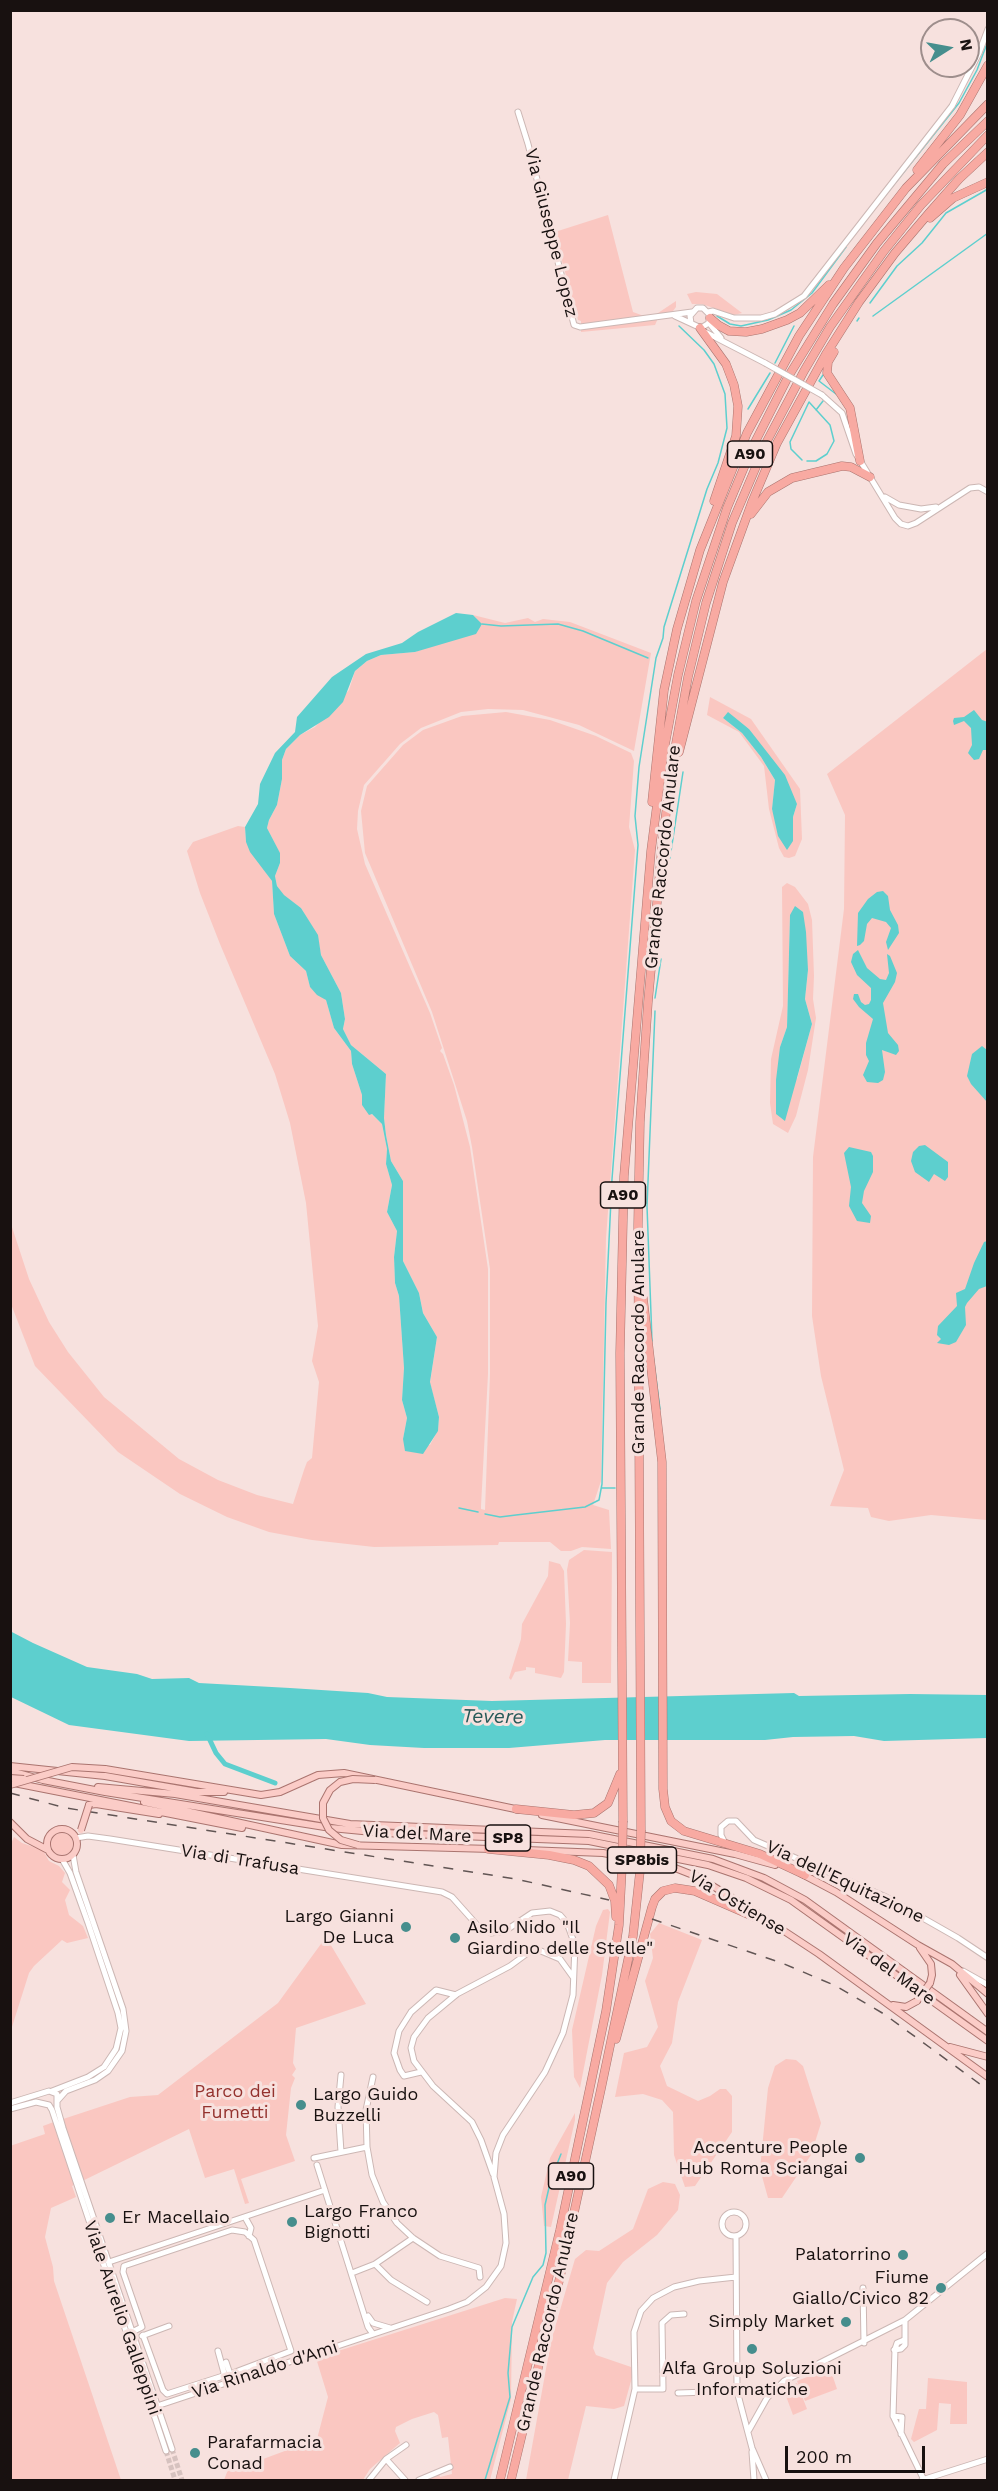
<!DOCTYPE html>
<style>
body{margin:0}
#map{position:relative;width:998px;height:2491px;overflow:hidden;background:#f7e1de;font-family:"Work Sans",sans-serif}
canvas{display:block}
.frame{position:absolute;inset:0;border:12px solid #181110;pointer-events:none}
.north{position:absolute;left:920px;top:18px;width:60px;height:60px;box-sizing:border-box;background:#f7e1de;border:2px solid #9e8e8c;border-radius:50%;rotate:79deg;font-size:16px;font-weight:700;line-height:24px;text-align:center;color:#181110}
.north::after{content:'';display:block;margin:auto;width:21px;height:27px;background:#468e8d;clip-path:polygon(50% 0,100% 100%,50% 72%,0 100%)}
.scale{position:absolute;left:785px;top:2446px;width:140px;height:27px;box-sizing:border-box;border:3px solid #181110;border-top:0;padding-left:8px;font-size:18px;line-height:21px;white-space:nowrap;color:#181110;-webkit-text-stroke:4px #f7e1de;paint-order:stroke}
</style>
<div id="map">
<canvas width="998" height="2491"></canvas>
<div class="frame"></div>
<div class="north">N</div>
<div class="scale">200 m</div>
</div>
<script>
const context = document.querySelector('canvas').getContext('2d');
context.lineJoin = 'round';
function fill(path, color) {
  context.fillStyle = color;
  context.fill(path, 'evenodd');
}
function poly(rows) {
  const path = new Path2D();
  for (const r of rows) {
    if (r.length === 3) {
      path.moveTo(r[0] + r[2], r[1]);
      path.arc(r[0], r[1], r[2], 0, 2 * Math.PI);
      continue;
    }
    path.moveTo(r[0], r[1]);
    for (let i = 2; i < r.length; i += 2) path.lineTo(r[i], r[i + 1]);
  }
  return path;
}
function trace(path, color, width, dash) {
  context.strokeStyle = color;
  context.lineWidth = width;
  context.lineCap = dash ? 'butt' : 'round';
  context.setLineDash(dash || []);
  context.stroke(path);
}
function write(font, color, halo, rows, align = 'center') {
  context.font = font + ' "Work Sans",sans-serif';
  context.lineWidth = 6;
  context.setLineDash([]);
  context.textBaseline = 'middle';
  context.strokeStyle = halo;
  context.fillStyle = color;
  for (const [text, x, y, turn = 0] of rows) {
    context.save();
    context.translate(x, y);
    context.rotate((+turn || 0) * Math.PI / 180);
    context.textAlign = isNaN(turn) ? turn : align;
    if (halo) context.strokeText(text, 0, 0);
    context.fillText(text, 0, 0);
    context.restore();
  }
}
fill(poly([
 [608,215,633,312,644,316,655,315,676,301,676,307,670,315,659,316,655,325,581,332,581,321,578,320,555,235,558,231],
 [696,292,717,294,742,313,734,315,702,304,692,304,687,294],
 [473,615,505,623,528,618,535,622,543,619,570,622,651,653,634,751,579,725,523,710,488,709,461,712,421,728,400,744,364,785,358,811,357,829,365,864,430,1013,442,1048,440,1051,443,1054,454,1085,470,1147,488,1269,488,1374,481,1506,481,1509,485,1510,490,1374,490,1269,472,1147,467,1121,432,1012,365,853,361,811,367,786,403,745,423,730,462,716,506,712,550,720,596,736,631,753,634,761,629,827,635,850,606,1238,601,1481,593,1505,609,1510,611,1549,582,1547,571,1551,561,1551,550,1542,499,1542,498,1545,374,1547,312,1540,269,1532,227,1517,180,1494,118,1452,35,1366,11,1304,10,1221,29,1279,49,1322,68,1352,104,1397,179,1459,218,1480,257,1495,293,1504,304,1470,307,1462,312,1458,319,1382,312,1361,318,1326,306,1203,290,1123,275,1074,220,944,200,893,187,851,193,842,238,826,245,827,246,842,272,881,274,914,290,956,306,971,310,987,326,1000,334,1028,351,1051,352,1064,362,1095,362,1105,382,1124,387,1149,386,1164,392,1185,387,1212,397,1231,394,1257,395,1283,399,1296,404,1368,402,1400,407,1418,403,1439,430,1445,438,1430,439,1417,430,1383,437,1337,423,1313,419,1293,403,1261,403,1181,391,1161,386,1135,384,1118,386,1074,351,1045,343,1029,345,1019,341,993,321,955,317,935,301,908,283,895,277,886,275,876,280,863,280,854,267,828,269,820,277,805,282,779,282,760,286,749,300,735,315,727,349,690,355,671,367,661,381,655,415,652,482,625],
 [987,649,987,1520,931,1515,889,1521,871,1517,868,1508,830,1506,844,1470,821,1376,812,1316,813,1157,844,909,845,815,827,774],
 [710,697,751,719,800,789,802,839,795,856,789,858,784,857,779,848,769,809,764,766,739,732,707,715],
 [728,713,749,729,797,804,793,817,793,841,772,810,775,780,761,757,742,733,723,718],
 [787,883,795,887,808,904,812,920,814,976,813,999,816,1018,808,1070,796,1116,788,1133,773,1124,770,1103,771,1059,783,1006,782,887],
 [790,915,808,970,805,999,812,1024,797,1079,780,1047,787,1027],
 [584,1550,612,1552,611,1683,582,1683,582,1662,568,1661,570,1623,567,1570,569,1560],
 [549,1561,560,1564,564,1571,566,1624,564,1672,561,1678,556,1677,535,1673,535,1668,526,1667,526,1670,515,1672,511,1680,509,1678,521,1639,522,1624,548,1576],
 [62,1844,11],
 [14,1837,22,1843,43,1850,49,1861,59,1866,65,1873,62,1882,70,1890,65,1900,69,1915,83,1926,88,1938,67,1943,62,1940,34,1966,29,1973,11,2030,10,1846],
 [608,1909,610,1912,602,1975,580,2088,574,2077,572,2030,596,1926,603,1910],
 [659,1923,702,1940,678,2002,672,2043,660,2066,667,2086,698,2101,710,2096,720,2089,726,2089,732,2096,732,2132,695,2186,685,2187,674,2155,673,2112,662,2100,643,2094,615,2097,624,2053,647,2047,658,2027,645,1981,653,1958,650,1934],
 [326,1937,366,2004,296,2028,293,2063,296,2069,292,2075,295,2078,291,2088,286,2135,295,2161,241,2179,249,2203,245,2204,234,2169,205,2178,189,2129,72,2186,76,2197,51,2208,45,2237,53,2267,54,2281,121,2480,11,2480,10,2146,45,2134,43,2126,51,2123,130,2097,158,2095,278,2003],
 [786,2059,796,2060,803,2066,821,2123,811,2155,782,2198,768,2198,760,2169,768,2088,775,2066],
 [575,2113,575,2120,551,2227,544,2226,541,2197,550,2158],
 [663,2182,675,2184,680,2195,678,2210,657,2235,623,2262,607,2283,593,2348,596,2355,631,2367,633,2374,624,2406,614,2409,586,2406,568,2480,526,2480,551,2341,575,2259,586,2250,599,2251,633,2229,648,2189],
 [505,2298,517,2299,512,2322,511,2399,490,2480,423,2480,439,2473,440,2477,452,2474,448,2437,442,2438,438,2415,434,2412,412,2419,396,2427,395,2431,400,2443,370,2469,363,2480,224,2480,229,2467,231,2471,317,2439,328,2397,316,2358],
 [830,2368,837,2389,805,2401,797,2381],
 [928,2378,967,2382,967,2424,950,2424,951,2404,939,2403,937,2430,914,2442,911,2439,919,2409,926,2409],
 [797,2383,807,2409,793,2415,783,2388]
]), '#fac7c1');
fill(poly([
 [456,613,473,615,482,624,476,634,415,652,381,655,367,661,355,671,343,702,329,717,300,735,286,749,282,760,282,779,277,805,269,820,267,828,280,853,280,863,275,876,277,886,284,895,301,908,318,935,321,955,341,993,345,1019,343,1029,351,1045,386,1074,384,1118,386,1135,391,1161,403,1181,403,1261,419,1293,423,1313,437,1337,430,1382,439,1417,438,1431,423,1454,405,1451,403,1439,407,1418,402,1400,404,1368,399,1296,395,1283,394,1257,397,1231,387,1212,392,1185,386,1164,387,1149,382,1124,372,1114,369,1115,362,1105,362,1095,352,1064,351,1051,334,1028,326,1000,317,995,310,987,306,971,290,956,274,914,272,881,250,852,246,842,245,827,258,804,260,784,275,753,295,732,297,717,332,677,366,654,402,643,418,632],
 [974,710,982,720,988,722,987,750,983,750,979,759,974,760,968,753,972,745,971,728,964,721,954,725,953,721,954,718,964,717],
 [728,712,749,729,785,775,797,804,793,817,793,841,787,850,778,836,772,809,775,780,761,757,742,733,723,718],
 [883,891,888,896,890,910,898,925,899,933,888,950,886,942,891,928,886,922,872,918,867,924,864,941,860,945,857,946,858,913,868,899,877,892],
 [795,906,803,912,806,932,808,970,805,999,812,1024,785,1121,776,1114,776,1080,780,1047,787,1027,790,915],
 [858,950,867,968,880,979,886,980,889,973,887,954,890,956,897,973,895,982,883,1003,888,1033,898,1045,899,1051,896,1055,882,1050,885,1072,883,1080,878,1083,867,1082,863,1075,869,1061,866,1055,866,1043,873,1019,859,1007,853,999,854,994,858,994,861,1002,865,1005,869,1004,871,1000,871,988,857,975,851,962,853,954],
 [982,1046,987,1050,987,1102,971,1084,967,1076,972,1054],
 [925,1145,948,1162,948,1177,945,1181,934,1174,929,1182,915,1172,911,1161,913,1152,919,1146],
 [849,1147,871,1152,873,1156,873,1172,864,1191,862,1203,871,1216,870,1223,857,1221,849,1206,851,1187,844,1153],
 [987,1241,987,1286,979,1289,967,1303,965,1307,966,1325,956,1342,949,1345,937,1343,941,1339,937,1335,938,1326,957,1306,956,1293,965,1289,974,1263,984,1242],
 [10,1631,33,1643,87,1667,137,1674,152,1679,189,1678,199,1683,290,1688,368,1693,387,1697,492,1701,794,1693,799,1696,910,1694,987,1695,987,1738,884,1741,854,1736,793,1737,765,1740,605,1740,509,1748,424,1748,370,1745,326,1739,189,1741,69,1725,11,1697]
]), '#5dcfce');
trace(poly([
 [876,207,959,103,977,70,988,41],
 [870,303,897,266,922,243,946,213,988,189],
 [717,316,730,324,741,326,768,320,791,310,812,293,846,247],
 [873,316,988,233],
 [857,321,859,318],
 [775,363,794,326],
 [823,375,819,381,836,394],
 [748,409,770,373],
 [816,410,823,401],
 [802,460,791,449,790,442,809,402,830,425,834,441,827,454,816,461,807,461],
 [482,624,501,626,558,624,583,631,648,658],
 [670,858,683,772],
 [655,998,661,959],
 [652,1341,647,1206,655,1011],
 [653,1355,660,1409],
 [602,1488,615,1488],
 [459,1508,478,1512],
 [485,1514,500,1517,516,1515,585,1507,599,1500,602,1484,606,1303,612,1179,638,845,635,816,639,767,656,658,663,638,664,627,707,489,718,463,727,428,725,394,714,364,704,350,679,326],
 [485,2480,510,2397,508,2373,512,2327,533,2277,543,2265,546,2253,545,2205,551,2179,561,2154]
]), '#5dcfce', 1.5);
trace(poly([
 [207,1734,216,1753,225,1764,275,1783]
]), '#5dcfce', 5);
trace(poly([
 [172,2449,182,2480],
 [166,2451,175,2480]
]), '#d6c2bf', 5, [5, 2.5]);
const minor = poly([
 [518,112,528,144,574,325,580,327,692,312],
 [708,312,713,311,734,318,761,318,775,314,804,296,952,106,979,53,988,29],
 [675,316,701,328,709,323,709,314,703,308,697,308,690,316,691,323],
 [709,323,721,338],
 [705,332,765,363],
 [822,395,842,413,856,454,895,518,901,524,908,526,916,523,970,488,979,487,988,492],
 [885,497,899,505,921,509,936,507],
 [76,1838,88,1836,110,1839,442,1892,452,1897,477,1925,491,1933,505,1931,532,1913,550,1911,560,1915,567,1923,575,1945,573,1995,563,2033,545,2072,503,2135,496,2153,494,2177,504,2214,506,2243,501,2266,486,2287,467,2302,449,2309,157,2406],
 [725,1843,721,1835,721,1827,728,1821,736,1821,754,1840,886,1897,958,1938,988,1958],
 [963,1971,988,1985],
 [421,2072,404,2076,400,2070,394,2053,399,2031,411,2012,436,1990,456,1995],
 [373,2077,366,2110,367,2147,372,2175,383,2202,397,2223,413,2238,440,2256,479,2268,480,2277],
 [52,2091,88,2077,104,2067,116,2049,121,2028,118,2013,88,1923,70,1873,62,1859],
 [58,2100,66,2091,95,2080,108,2071,122,2051,126,2031,123,2009,76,1872,73,1855],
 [10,2103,49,2091,57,2094,57,2107,63,2128,172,2449],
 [10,2109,36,2102,49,2105,52,2110,166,2451],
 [341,2152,338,2107,341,2075],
 [314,2158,367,2147],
 [317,2165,368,2327,373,2334],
 [493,2174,481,2140,472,2122,433,2086,414,2061,411,2048,414,2037,428,2018,457,1994,510,1966,529,1952,541,1951,560,1959,573,1977],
 [734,2224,12],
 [246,2219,251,2228,249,2236],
 [736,2236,737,2391,752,2448,766,2480],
 [109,2262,325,2190],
 [375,2264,391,2280,427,2302],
 [352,2273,375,2264,413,2238],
 [863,2288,864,2343],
 [368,2316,373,2323,390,2328],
 [132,2332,142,2327,123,2272,124,2266,232,2230,245,2232,254,2240,291,2351,230,2374,226,2362],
 [143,2335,163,2390,167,2394,223,2376,224,2373,218,2351],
 [142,2336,169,2326],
 [904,2340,897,2343,895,2349,893,2416,924,2480],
 [894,2350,901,2349,905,2345,905,2320],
 [635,2389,663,2389,662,2323,671,2315,684,2314],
 [678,2393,737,2391],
 [893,2416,902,2417,901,2434],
 [749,2430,767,2398,784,2381,905,2320,988,2253],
 [752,2452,754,2480],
 [386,2459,405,2480],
 [369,2480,386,2459,406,2445],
 [419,2480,450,2467],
 [614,2480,635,2389,634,2332,641,2311,653,2298,674,2287,699,2281,736,2277],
 [922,2480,988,2459]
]);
const major = poly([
 [10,1766,105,1776,197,1792,224,1792],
 [105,1769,261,1795,280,1792,318,1775,344,1773,520,1810],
 [10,1771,43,1780,105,1792,331,1828,383,1833,589,1841,708,1865,746,1878,791,1900,988,2041],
 [14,1783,242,1828],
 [98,1787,175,1794,350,1824,589,1834,713,1859,764,1878,805,1900,988,2032],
 [144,1802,342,1845,492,1849],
 [89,1805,96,1804,159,1814],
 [542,1815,735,1854,775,1865],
 [10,1822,27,1839,48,1850],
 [62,1844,15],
 [526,1850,603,1853,670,1866,698,1877,765,1918],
 [802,1874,836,1892,918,1945,952,1964,988,1994],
 [778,1927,819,1954,988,2077],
 [920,1948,931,1964,932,1975,930,1983],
 [960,1975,988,2014],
 [893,2005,906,2007,917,2001],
 [950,2047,988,2057]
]);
const highway = poly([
 [917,170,960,115,988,65],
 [930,218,953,198,988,182],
 [710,318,718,325,729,331,746,332,762,329,787,320,800,313,829,285],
 [700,328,726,364,734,385,738,406,736,436,714,501],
 [834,352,828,362,827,373,850,408,860,461],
 [751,514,768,492,792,478,842,466,851,467,870,477],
 [679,752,723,582,752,502,777,443,826,354,859,302,895,253,929,213,959,179,988,152],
 [652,802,664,690,677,629,700,550,747,433,799,336,844,268,906,188,988,104],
 [643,1298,662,1462,663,1789,665,1807,671,1821,684,1831,760,1854,805,1875],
 [516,1809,574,1815,594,1813,608,1803,620,1774],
 [623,1821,620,1353,624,1176,651,851,664,750,678,675,696,601,727,508,753,446,788,377,833,304,877,243,943,164,988,121],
 [641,1830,638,1225,640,1122,648,1002,663,836,673,760,688,677,706,603,732,523,767,441,804,371,830,327,884,251,921,205,988,135],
 [488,1849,549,1855,574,1860,589,1866,609,1885,615,1901,616,1917],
 [616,2039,652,1907,655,1899,663,1891,675,1888,695,1891,780,1928],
 [500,2480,560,2230,606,2011,619,1925,622,1867],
 [511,2480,560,2277,601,2089,633,1936,640,1871]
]);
trace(minor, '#ccb7b4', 7);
trace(major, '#aa746f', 8);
trace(highway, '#aa746f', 9);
trace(minor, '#fff', 5);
trace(major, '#fbccc7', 6);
trace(highway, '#f8aaa2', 8);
trace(poly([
 [10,1793,66,1808,516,1879,609,1900],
 [652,1919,782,1963,836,1986,884,2014,988,2090]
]), '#615554', 1.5, [10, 10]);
const minorBridge = poly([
 [765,363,822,395]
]);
const majorBridge = poly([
 [10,1778,24,1779],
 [10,1785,72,1767,105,1769],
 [81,1830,89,1805],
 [358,1845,341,1840,329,1830,323,1818,323,1803,330,1790,340,1782,353,1779,375,1780],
 [917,2001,930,1983]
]);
const highwayBridge = poly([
 [622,1867,623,1821],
 [640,1871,641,1830]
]);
trace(minorBridge, '#ccb7b4', 7, []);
trace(majorBridge, '#aa746f', 8, []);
trace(highwayBridge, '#aa746f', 9, []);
trace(minorBridge, '#fff', 5);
trace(majorBridge, '#fbccc7', 6);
trace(highwayBridge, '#f8aaa2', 8);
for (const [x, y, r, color] of [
 [406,1927,6,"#468e8d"],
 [455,1938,6,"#468e8d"],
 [301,2105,6,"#468e8d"],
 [860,2158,6,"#468e8d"],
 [110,2218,6,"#468e8d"],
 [292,2222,6,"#468e8d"],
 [903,2255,6,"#468e8d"],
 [941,2288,6,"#468e8d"],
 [846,2322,6,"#468e8d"],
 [752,2349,6,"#468e8d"],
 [195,2453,6,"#468e8d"]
]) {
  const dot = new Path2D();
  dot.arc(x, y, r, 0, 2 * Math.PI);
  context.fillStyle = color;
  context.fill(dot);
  trace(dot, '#f7e1de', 2);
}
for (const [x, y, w] of [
 [750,454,45],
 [623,1195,45],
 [508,1838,45],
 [642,1860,69],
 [571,2176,45]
]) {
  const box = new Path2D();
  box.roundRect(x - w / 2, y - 13, w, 26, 4.5);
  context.fillStyle = '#f7e1de';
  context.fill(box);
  trace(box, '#181110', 1.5);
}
write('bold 16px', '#181110', null, [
 ["A90",750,454],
 ["A90",623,1195],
 ["SP8",508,1838],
 ["SP8bis",642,1860],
 ["A90",571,2176]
]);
write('18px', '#181110', '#f7e1de', [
 ["Via Giuseppe Lopez",551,233,76],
 ["Grande Raccordo Anulare",663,857,-84],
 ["Grande Raccordo Anulare",639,1342,-90],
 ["Via del Mare",417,1834,3],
 ["Via di Trafusa",240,1860,9],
 ["Via dell'Equitazione",845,1882,25],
 ["Via Ostiense",737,1903,31],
 ["Via del Mare",889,1969,36],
 ["Viale Aurelio Galleppini",122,2318,71],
 ["Grande Raccordo Anulare",548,2322,-77],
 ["Via Rinaldo d'Ami",265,2370,-18]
]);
write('18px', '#181110', '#f7e1de', [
 ["Largo Gianni",394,1917],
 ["De Luca",394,1938],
 ["Asilo Nido \"Il",467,1928,"left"],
 ["Giardino delle Stelle\"",467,1949,"left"],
 ["Largo Guido",313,2095,"left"],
 ["Buzzelli",313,2116,"left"],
 ["Accenture People",848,2148],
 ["Hub Roma Sciangai",848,2169],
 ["Largo Franco",304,2212,"left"],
 ["Bignotti",304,2233,"left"],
 ["Er Macellaio",122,2218,"left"],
 ["Palatorrino",891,2255],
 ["Fiume",929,2278],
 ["Giallo/Civico 82",929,2299],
 ["Simply Market",834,2322],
 ["Alfa Group Soluzioni",752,2369,"center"],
 ["Informatiche",752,2390,"center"],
 ["Parafarmacia",207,2443,"left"],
 ["Conad",207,2464,"left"]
], 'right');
write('18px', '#94322e', '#f7e1de', [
 ["Parco dei",235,2092],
 ["Fumetti",235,2113]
]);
write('italic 20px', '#275958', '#f7e1de', [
 ["Tevere",493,1717,1]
]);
</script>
